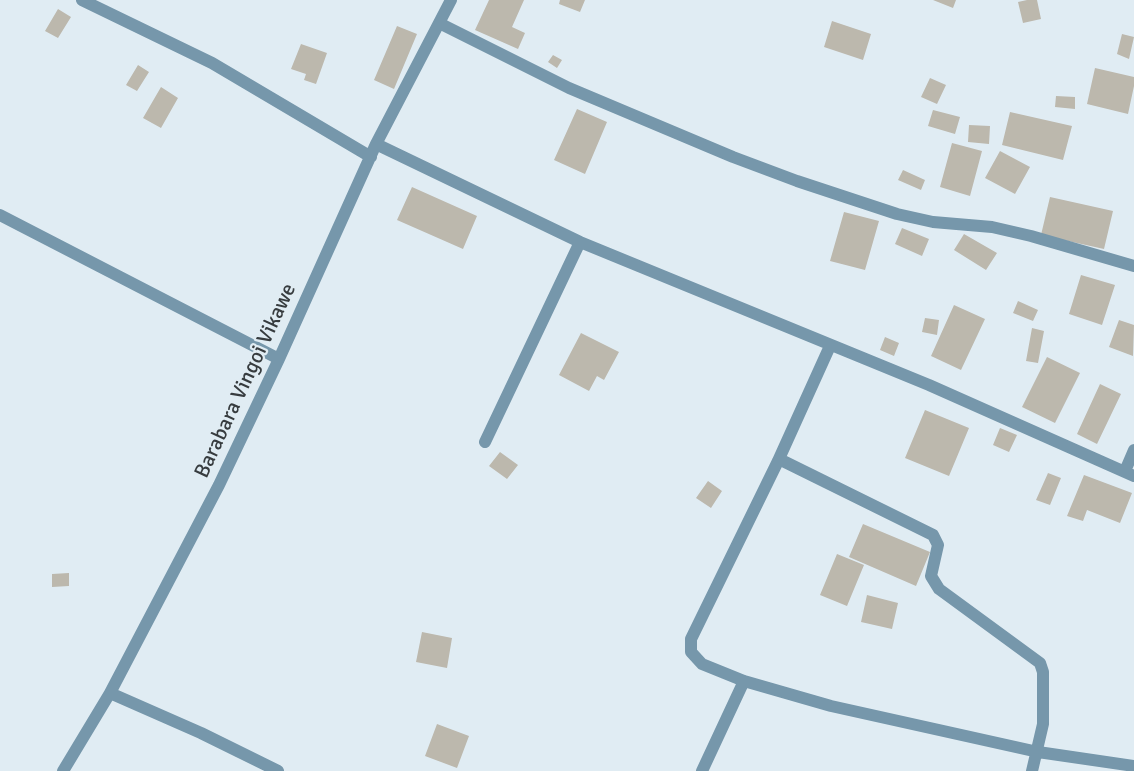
<!DOCTYPE html>
<style>
body{margin:0}
canvas{display:block;background:#e0ecf3}
</style>
<canvas width="1134" height="771"></canvas>
<script>
const context = document.querySelector('canvas').getContext('2d');
context.lineJoin = 'round';
function fill(path, color) {
  context.fillStyle = color;
  context.fill(path, 'evenodd');
}
function poly(rows) {
  const path = new Path2D();
  for (const r of rows) {
    path.moveTo(r[0], r[1]);
    for (let i = 2; i < r.length; i += 2) path.lineTo(r[i], r[i + 1]);
  }
  return path;
}
function trace(path, color, width, dash) {
  context.strokeStyle = color;
  context.lineWidth = width;
  context.lineCap = dash ? 'butt' : 'round';
  context.setLineDash(dash || []);
  context.stroke(path);
}
function write(font, color, halo, rows, align = 'center') {
  context.font = font + ' Signika,sans-serif';
  context.lineWidth = 4.5;
  context.setLineDash([]);
  context.textBaseline = 'middle';
  context.strokeStyle = halo;
  context.fillStyle = color;
  for (const [text, x, y, turn = 0] of rows) {
    context.save();
    context.translate(x, y);
    context.rotate((+turn || 0) * Math.PI / 180);
    context.textAlign = isNaN(turn) ? turn : align;
    if (halo) context.strokeText(text, 0, 0);
    context.fillText(text, 0, 0);
    context.restore();
  }
}
fill(poly([
 [489,0,524,0,512,27,525,33,518,49,475,30],
 [560,0,585,0,580,12,559,4],
 [933,0,956,0,953,8],
 [1027,0,1037,0,1041,19,1023,23,1018,2],
 [58,9,71,17,58,38,45,31],
 [832,21,871,34,863,60,824,47],
 [397,26,417,34,394,89,374,80],
 [1122,34,1134,37,1129,59,1117,54],
 [301,44,327,53,316,84,304,80,306,74,291,69],
 [553,55,562,60,557,68,548,62],
 [138,65,149,72,137,91,126,85],
 [1095,68,1134,77,1134,86,1128,114,1087,104],
 [930,78,946,85,937,104,921,97],
 [161,87,178,98,161,128,143,118],
 [1056,96,1075,97,1075,109,1055,107],
 [577,109,607,122,585,174,554,160],
 [933,110,960,117,955,134,928,126],
 [1010,112,1072,126,1063,160,1002,145],
 [969,125,990,126,989,144,968,142],
 [952,143,982,151,970,196,940,187],
 [1000,151,1030,167,1015,194,985,178],
 [903,170,925,180,921,190,898,180],
 [412,187,477,216,463,249,397,220],
 [1050,197,1113,211,1104,249,1041,235],
 [844,212,879,221,865,270,830,261],
 [902,228,929,239,922,256,895,244],
 [964,234,997,253,986,270,954,250],
 [1081,275,1115,285,1102,325,1069,314],
 [1018,301,1038,310,1033,321,1013,313],
 [954,305,985,319,961,370,931,356],
 [925,318,939,320,937,335,922,332],
 [1119,320,1134,325,1133,356,1109,347],
 [1032,328,1044,331,1038,363,1026,361],
 [581,333,619,352,604,380,597,376,589,391,559,375],
 [885,337,899,343,894,356,880,350],
 [1047,357,1080,373,1055,423,1022,407],
 [1100,384,1121,394,1097,444,1077,434],
 [925,410,969,428,949,476,905,458],
 [1000,428,1017,435,1009,452,993,445],
 [500,452,518,465,507,479,489,466],
 [1048,473,1061,478,1050,505,1036,500],
 [1084,475,1132,493,1120,523,1087,510,1083,521,1067,516],
 [708,481,722,491,711,508,696,498],
 [863,524,930,552,916,586,849,557],
 [837,554,864,565,847,606,820,595],
 [69,573,69,586,52,587,52,574],
 [867,595,898,603,892,629,861,622],
 [422,632,452,638,447,668,416,662],
 [437,724,469,736,457,768,425,756]
]), '#bcb8ad');
trace(poly([
 [82,0,212,63,371,157],
 [439,23,569,88,733,157,797,181,897,214,933,222,992,227,1031,236,1134,266],
 [376,144,580,242,929,385,1134,476],
 [0,215,279,359],
 [830,346,778,461,691,639,691,652,702,664,744,681,831,706,1038,752,1134,766],
 [485,442,580,242],
 [779,459,933,535,938,545,931,576,939,589,1040,663,1043,672,1043,724,1032,771],
 [1125,471,1134,450],
 [110,693,201,733,278,771],
 [63,771,110,693,219,485,279,359,376,144,451,0],
 [702,771,744,681]
]), '#7697ab', 12);
write('21px', '#373c3f', '#e0ecf3', [
 ["Barabara Vingoi Vikawe",246,381,-65]
]);
</script>
